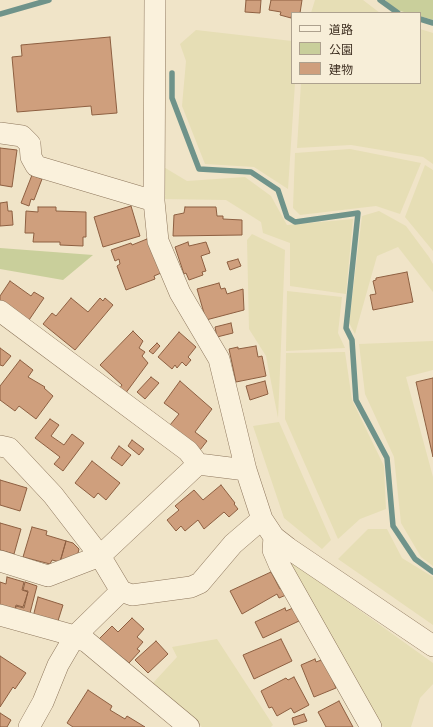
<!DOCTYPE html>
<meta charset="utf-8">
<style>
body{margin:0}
#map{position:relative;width:433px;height:727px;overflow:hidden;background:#f0e4c8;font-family:"PT Serif","Noto Sans JP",serif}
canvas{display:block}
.legend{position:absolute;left:291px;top:12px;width:130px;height:72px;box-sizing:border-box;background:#f7eed8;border:1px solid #ada18e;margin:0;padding:5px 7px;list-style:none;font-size:12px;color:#3d2e20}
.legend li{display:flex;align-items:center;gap:8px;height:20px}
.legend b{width:20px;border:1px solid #ada18e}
</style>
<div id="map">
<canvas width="433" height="727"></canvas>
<ul class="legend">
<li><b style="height:5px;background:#faf1dc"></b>道路</li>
<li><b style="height:11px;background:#c9cf9b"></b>公園</li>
<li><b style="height:11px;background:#cf9f7d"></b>建物</li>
</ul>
</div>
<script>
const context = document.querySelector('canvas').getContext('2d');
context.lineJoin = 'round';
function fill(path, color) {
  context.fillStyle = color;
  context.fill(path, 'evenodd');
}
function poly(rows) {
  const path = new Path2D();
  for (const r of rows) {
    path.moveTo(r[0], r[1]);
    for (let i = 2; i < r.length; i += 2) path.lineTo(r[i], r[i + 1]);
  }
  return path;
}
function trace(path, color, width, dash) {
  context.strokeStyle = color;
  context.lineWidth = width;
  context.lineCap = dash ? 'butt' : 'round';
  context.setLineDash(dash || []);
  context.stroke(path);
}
fill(poly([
 [315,0,363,0,380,13,311,13],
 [420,29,433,33,433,164,423,157,351,145,297,148,301,83,420,83],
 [196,30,292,41,292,83,295,83,288,189,254,167,205,164,182,106,186,61,180,44],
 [350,149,421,163,400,214,376,206,300,215,293,208,295,153],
 [425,165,433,170,433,251,405,217],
 [162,166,187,181,245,177,271,196,287,225,353,219,346,294,290,286,290,243,263,233,261,222,226,200,162,199],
 [379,211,406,226,429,257,433,264,433,292,398,247,377,256,355,334,349,323,362,216],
 [252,234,285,250,278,418,266,356,249,329,247,240],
 [287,291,342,297,338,333,345,348,286,351],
 [433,341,433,370,406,377,433,477,433,566,421,557,401,523,394,457,365,394,359,344],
 [345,352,352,400,384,466,386,509,360,519,338,539,285,419,286,353],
 [279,422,331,540,322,549,284,518,253,426],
 [368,529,387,529,402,558,433,577,433,625,338,559],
 [283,564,295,564,433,663,433,684,420,698,411,727,384,727,370,721],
 [217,639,273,725,271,727,202,727,153,683,177,657,172,647]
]), '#e6deb5');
fill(poly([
 [385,0,433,0,433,20,420,16,420,13,408,13,396,10],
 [0,248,93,255,63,280,0,269]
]), '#c9cf9b');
trace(poly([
 [380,0,398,13],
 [0,14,49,0],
 [420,19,433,23],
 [172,73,172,98,199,169,251,172,278,190,287,217,295,222,358,213,346,328,352,340,356,400,387,458,393,526,415,559,433,572]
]), '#6f938a', 5.5);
const building = poly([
 [246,0,261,0,260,13,245,12,246,0],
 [271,0,302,0,300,13,292,13,291,18,280,15,281,12,269,10,271,0],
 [110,37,117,113,92,115,91,106,17,112,12,57,22,56,21,45,110,37],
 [0,148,17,150,12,187,0,185,0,148],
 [32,175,42,179,34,200,31,199,29,206,21,203,32,175],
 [7,202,8,211,12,211,13,225,0,226,0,203,7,202],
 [131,206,140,236,103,247,94,217,131,206],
 [38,207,56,207,56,211,86,212,86,237,83,237,83,246,60,245,60,242,33,242,34,233,25,233,26,211,38,212,38,207],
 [185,207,216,207,217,216,223,216,223,219,242,220,242,235,173,236,174,215,184,213,185,207],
 [147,239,161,273,154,276,155,279,126,290,117,266,120,264,119,259,115,261,111,250,131,243,132,245,147,239],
 [188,242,189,246,206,242,210,253,201,256,206,271,202,272,203,275,189,280,186,273,184,274,175,247,188,242],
 [238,259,241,266,230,270,227,262,238,259],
 [407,272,413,302,373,310,370,295,376,294,373,281,376,280,376,278,407,272],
 [10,281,31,296,34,292,44,298,29,320,0,301,0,296,10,281],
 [219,283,221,289,225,288,227,294,243,289,244,310,206,320,197,289,219,283],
 [71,298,88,312,100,298,103,301,105,298,113,305,75,350,43,324,52,313,56,316,71,298],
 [231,323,233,333,217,337,215,327,231,323],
 [133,331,143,341,139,348,145,352,142,356,148,363,125,394,119,389,122,385,100,365,133,331],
 [179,332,196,347,188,357,191,360,186,366,182,362,177,368,175,365,172,369,158,357,179,332],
 [157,343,160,346,153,354,149,351,157,343],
 [256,346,258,357,262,356,266,376,236,382,229,349,238,347,238,349,256,346],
 [0,348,11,356,3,366,0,365,0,348],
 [20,360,33,370,28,377,45,387,44,388,53,396,36,419,19,406,15,411,0,400,0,386,20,360],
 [151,377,159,383,145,399,137,392,151,377],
 [433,378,433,457,416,382,433,378],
 [180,381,212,409,195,432,207,441,200,450,170,425,179,414,164,403,180,381],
 [265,381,268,394,250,400,246,386,265,381],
 [50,419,59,425,51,436,64,445,72,434,84,443,63,471,54,464,60,457,35,438,50,419],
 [132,440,144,449,139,455,128,446,132,440],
 [119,446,131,455,122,466,111,458,119,446],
 [92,461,120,483,106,500,98,493,94,498,75,483,92,461],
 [0,480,27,488,20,511,0,505,0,480],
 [221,485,235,503,234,504,238,509,229,517,224,512,204,529,198,520,185,531,181,526,176,531,167,520,179,510,175,506,194,490,203,500,221,485],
 [0,523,21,529,14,554,0,550,0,523],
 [32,527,47,531,46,535,66,541,60,562,52,560,50,564,23,557,32,527],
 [66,541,73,543,79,549,77,557,60,562,66,541],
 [271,572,280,589,282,588,286,595,279,598,277,594,242,614,230,591,271,572],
 [7,577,24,582,22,590,28,592,23,607,16,605,14,613,0,609,0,582,6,584,7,577],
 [25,582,37,586,29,617,15,613,16,606,24,608,28,591,23,590,25,582],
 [38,597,63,605,57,624,33,617,38,597],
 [285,608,286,611,293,608,299,621,263,638,255,622,285,608],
 [132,618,144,629,137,637,143,642,137,649,140,651,129,663,99,639,112,626,118,632,132,618],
 [281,639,292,661,254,679,243,655,281,639],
 [156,641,168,654,148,673,135,660,156,641],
 [0,656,26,673,15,689,13,687,0,707,0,656],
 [315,659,316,662,324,659,336,688,314,697,301,665,315,659],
 [294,677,309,705,294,713,291,708,277,716,272,707,269,708,261,691,286,678,288,680,294,677],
 [88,690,112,706,110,710,125,719,127,716,145,727,73,727,67,723,88,690],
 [339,701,353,727,326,727,318,712,339,701],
 [0,713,11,720,7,727,0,727,0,713],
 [304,714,307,721,294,725,292,718,304,714]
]);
fill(building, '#cf9f7d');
trace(building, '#8d5f41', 1);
const minor = poly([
 [155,0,154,201,158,241,180,293,219,359,246,470,262,519,274,537,288,548,433,646],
 [0,133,22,136,30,144,31,157,36,166,154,201],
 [0,311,188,451,198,464],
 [0,446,9,448,53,495,100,556,198,464,246,470],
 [274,537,273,550,279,564,371,727],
 [0,561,48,576,100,556,121,591,75,636,58,665,43,702,29,727],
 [121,591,132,595,191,587,200,583,233,544,262,519],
 [0,615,75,636,87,642,189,727]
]);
trace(minor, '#8d765c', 22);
trace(minor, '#faf1dc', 21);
</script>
